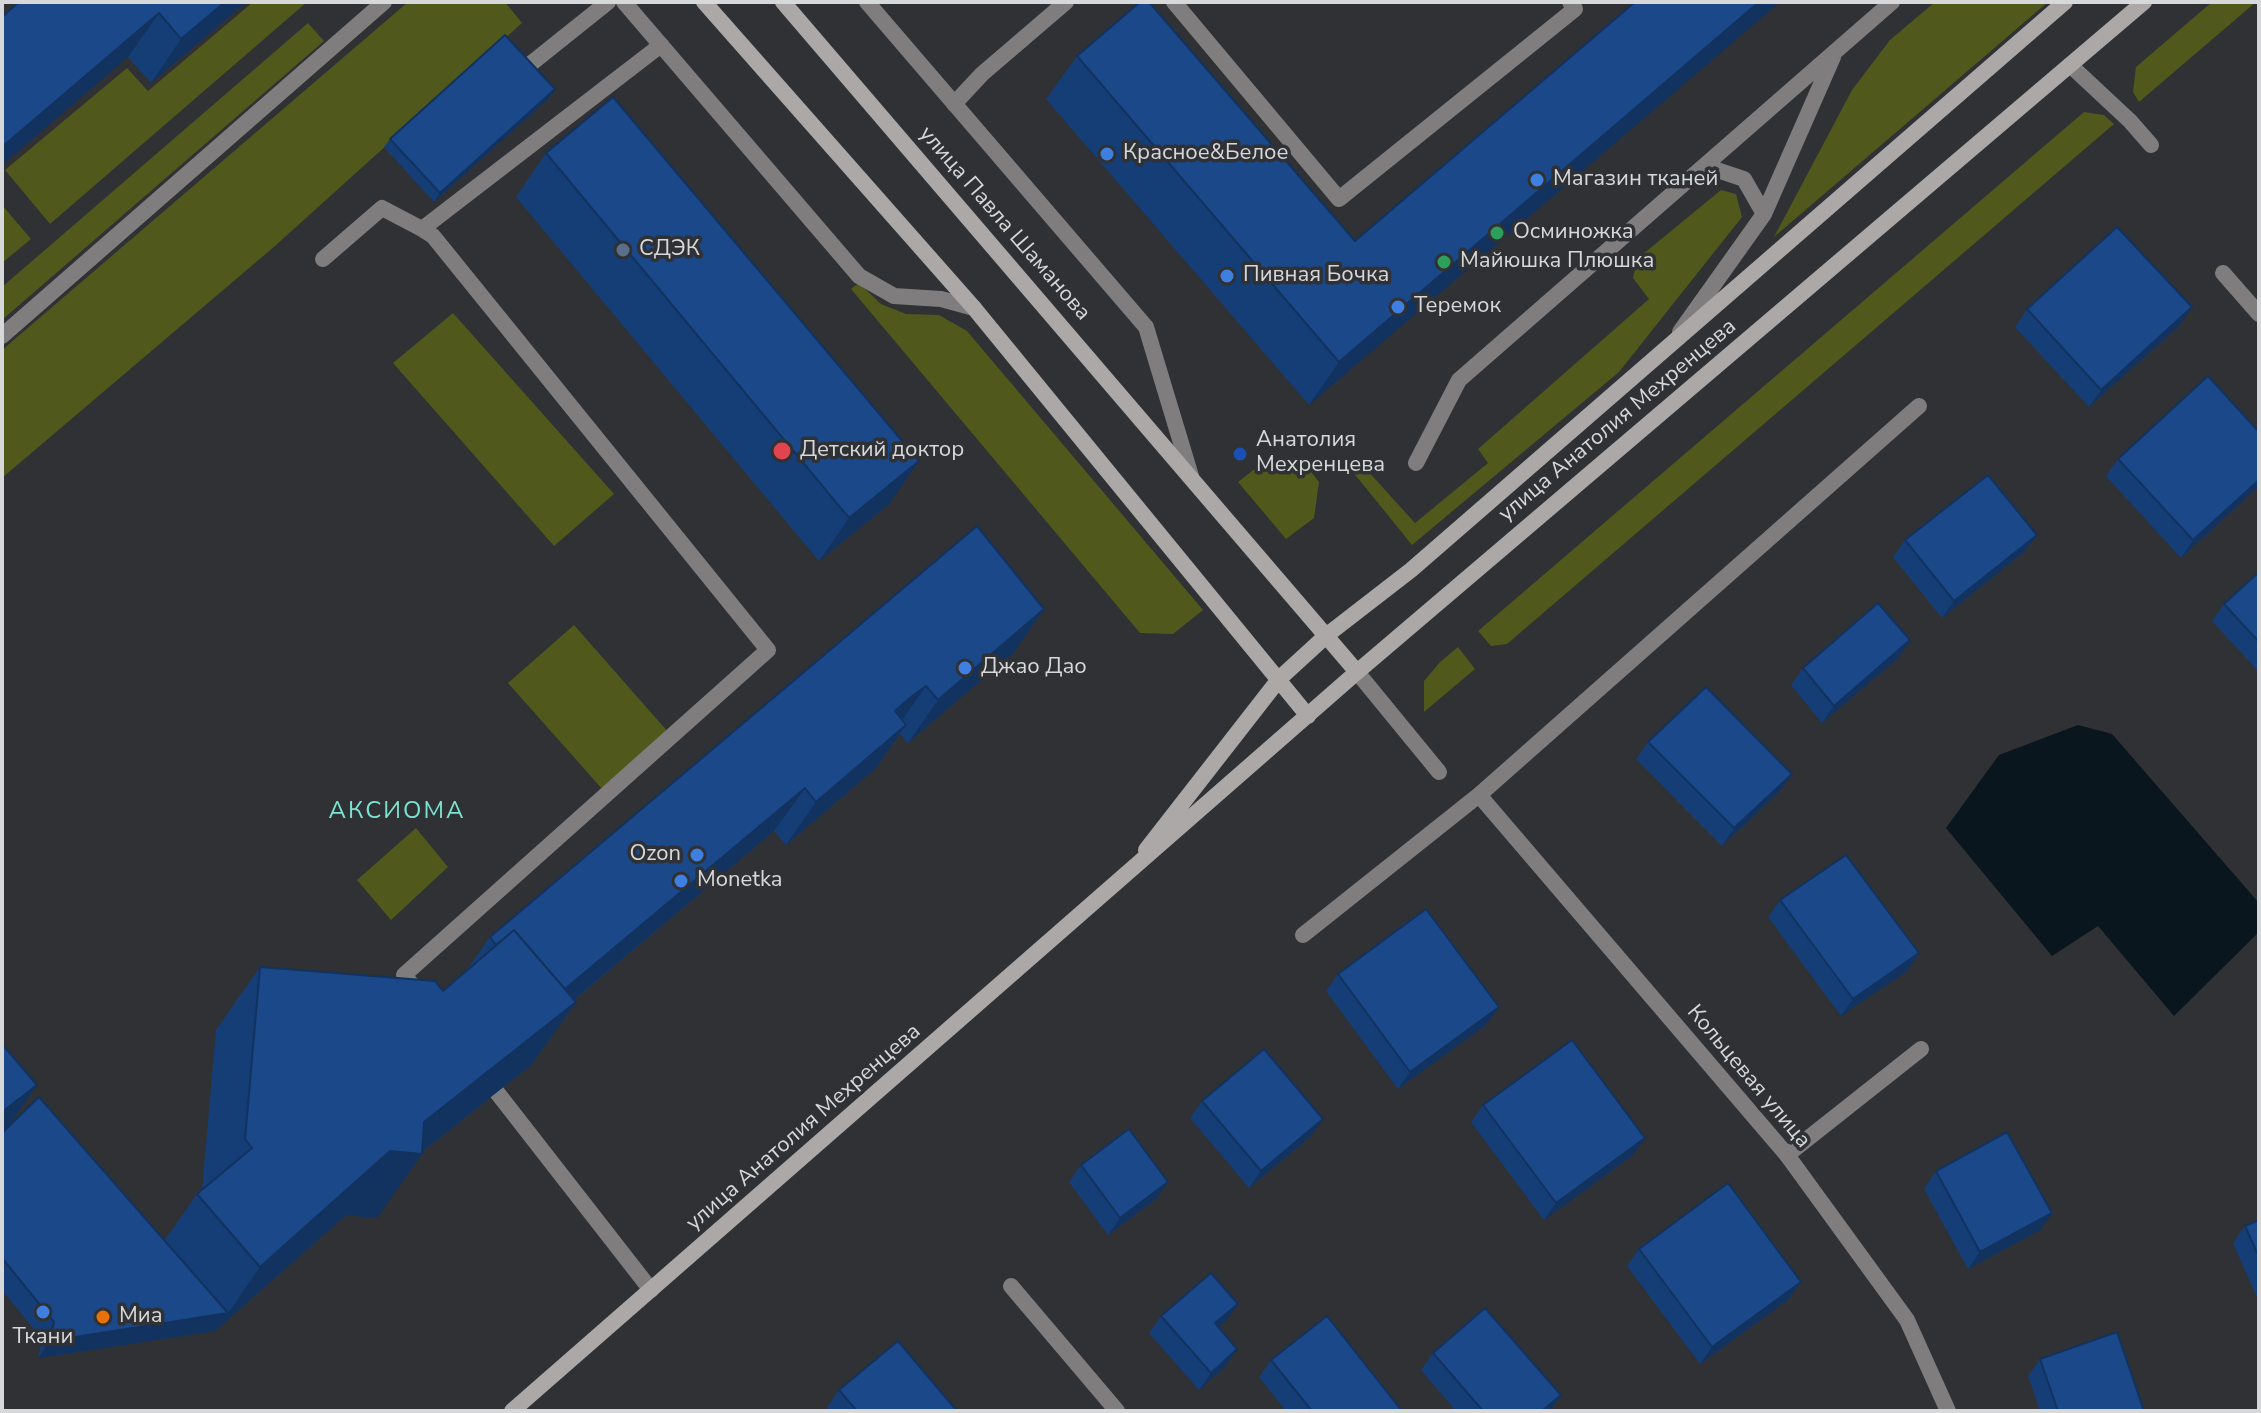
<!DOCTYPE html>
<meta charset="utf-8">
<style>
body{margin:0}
#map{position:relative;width:2261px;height:1413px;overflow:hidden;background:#2f3134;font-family:"Nunito Sans",sans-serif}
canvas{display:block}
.frame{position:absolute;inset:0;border:4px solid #d6d8da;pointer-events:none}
</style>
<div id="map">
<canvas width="2261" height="1413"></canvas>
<div class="frame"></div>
</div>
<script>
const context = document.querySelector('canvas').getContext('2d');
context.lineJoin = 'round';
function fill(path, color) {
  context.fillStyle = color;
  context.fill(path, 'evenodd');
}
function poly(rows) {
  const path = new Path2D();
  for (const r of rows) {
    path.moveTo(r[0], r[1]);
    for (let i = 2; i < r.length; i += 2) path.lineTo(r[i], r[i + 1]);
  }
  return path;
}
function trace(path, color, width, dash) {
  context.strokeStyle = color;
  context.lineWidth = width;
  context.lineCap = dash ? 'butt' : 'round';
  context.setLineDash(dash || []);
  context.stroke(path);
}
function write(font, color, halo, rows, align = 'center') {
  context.font = font + ' "Nunito Sans",sans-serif';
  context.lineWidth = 7;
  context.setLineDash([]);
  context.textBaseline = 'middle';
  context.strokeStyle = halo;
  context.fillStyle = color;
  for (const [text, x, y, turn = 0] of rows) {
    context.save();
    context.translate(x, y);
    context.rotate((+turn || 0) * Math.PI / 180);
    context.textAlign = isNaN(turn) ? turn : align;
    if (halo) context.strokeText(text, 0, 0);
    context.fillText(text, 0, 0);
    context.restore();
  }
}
fill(poly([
 [253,2,307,2,50,224,5,170,127,68,148,91],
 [408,2,505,2,522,23,275,246,2,478,2,350],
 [1935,2,2048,2,1774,237,1852,90,1890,40],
 [2212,2,2256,2,2139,102,2133,92,2136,67],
 [308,23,324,41,2,320,2,287],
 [2084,112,2104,115,2114,124,1507,644,1491,646,1478,631],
 [1721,190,1736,194,1742,217,1619,372,1412,545,1348,466,1357,459,1415,523,1488,463,1478,449,1649,299,1633,278,1637,259],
 [2,205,31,239,2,263],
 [859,283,881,304,906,314,939,315,967,331,1203,610,1173,634,1140,633,851,289],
 [453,313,614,494,554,546,393,363],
 [1261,464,1305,464,1319,482,1314,518,1286,539,1238,482],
 [574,625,669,733,603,790,508,683],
 [1458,647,1475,669,1424,712,1424,681,1440,662],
 [416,828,448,867,391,920,357,880]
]), '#50581b');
fill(poly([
 [2078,725,2112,734,2259,903,2259,932,2174,1016,2098,926,2052,956,1946,828,1999,755]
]), '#09161d');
trace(poly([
 [1174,2,1339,199,1575,9,1570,2],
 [2070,65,2130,121,2151,145],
 [523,70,608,2],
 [954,104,982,74,1066,2],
 [323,259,382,208,422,229],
 [1357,672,1439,772],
 [1303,935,1479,795,1919,406],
 [419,993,404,975,768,650,433,236,422,229,661,45],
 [485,1077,651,1290],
 [1787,1155,1921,1049]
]), '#7f7d7d', 16);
trace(poly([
 [624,2,859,276,894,296,941,299,974,308],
 [867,2,1146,327,1191,476],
 [1705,166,1744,179,1764,214],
 [2223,273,2259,314],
 [1680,332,1764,214,1833,57],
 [2,336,384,2],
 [1416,463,1459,380,1892,2],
 [1479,795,1787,1155,1907,1320,1948,1411],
 [1011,1286,1117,1411]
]), '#7f7d7d', 16);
trace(poly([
 [704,2,974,308,1308,716],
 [783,2,1357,672],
 [1146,850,1280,678,1327,635,1411,570,2065,2],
 [512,1411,1357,672,2144,2]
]), '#aca8a8', 16);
fill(poly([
 [19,2,246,2,151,83,128,57],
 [1635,2,1309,405,1046,99,1077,56,1355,241],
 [549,98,434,202,384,147,390,139],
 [546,153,889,504,819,561,516,197],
 [2027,309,2180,325,2089,407,2015,327],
 [2259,432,2259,486,2181,558,2106,476,2118,459],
 [2037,535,2024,552,1942,618,1893,557,1905,540],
 [2259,572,2259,672,2212,621,2224,604],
 [1044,609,1014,652,908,743,900,734,876,768,786,845,774,831,574,1000,576,1002,531,1065,422,1152,377,1218,346,1215,215,1331,38,1358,42,1339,2,1290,2,1044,37,1085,5,1131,164,1241,197,1194,202,1190,216,1030,260,967,443,991,466,971,490,937],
 [1898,658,1822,723,1791,685,1803,668],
 [1648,742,1780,791,1722,846,1636,759],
 [1780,900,1919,953,1907,971,1841,1016,1768,917],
 [1338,974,1487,1024,1398,1089,1326,991],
 [1202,1101,1311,1136,1249,1188,1190,1118],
 [1483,1105,1633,1155,1544,1220,1471,1122],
 [1081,1165,1156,1199,1108,1235,1069,1182],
 [1936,1171,2040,1230,1968,1269,1924,1189],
 [2259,1220,2259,1302,2233,1243,2245,1226],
 [1639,1249,1801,1282,1789,1299,1700,1364,1627,1266],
 [1161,1316,1226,1321,1219,1327,1237,1349,1225,1367,1199,1390,1149,1333],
 [1433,1353,1561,1395,1550,1411,1456,1411,1421,1370],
 [2040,1359,2144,1411,2040,1411,2028,1376],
 [1271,1360,1402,1411,1286,1411,1259,1377],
 [839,1390,957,1411,830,1411,827,1407]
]), '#163e76');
fill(poly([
 [225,2,246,2,151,83,181,39],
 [1759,2,1780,2,1309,405,1339,362],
 [159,13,128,57,2,165,2,147],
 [555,89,549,98,434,202,440,193],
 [2192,307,2180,325,2089,407,2101,390],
 [919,461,889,504,819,561,849,518],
 [2259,480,2259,486,2181,558,2193,540],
 [2037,535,2024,552,1942,618,1954,601],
 [1044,609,1014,652,908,743,938,700],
 [1910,640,1898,658,1822,723,1834,706],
 [926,686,896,729,895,711],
 [906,725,876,768,786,845,816,802],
 [1792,774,1780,791,1722,846,1734,828],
 [805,788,774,831,516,1048,546,1005],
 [1919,953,1907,971,1841,1016,1853,999],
 [576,1002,531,1065,419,1154,422,1154,377,1218,346,1215,215,1331,38,1358,50,1341,228,1313,260,1267,424,1122],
 [1499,1007,1487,1024,1398,1089,1410,1072],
 [37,1085,2,1135,2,1112],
 [1323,1119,1311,1136,1249,1188,1261,1171],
 [1645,1138,1633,1155,1544,1220,1556,1203],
 [1168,1182,1156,1199,1108,1235,1120,1218],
 [2052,1213,2040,1230,1968,1269,1980,1252],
 [1801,1282,1789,1299,1700,1364,1712,1347],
 [1238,1304,1226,1321,1203,1341,1215,1323],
 [1237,1349,1225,1367,1199,1390,1211,1373],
 [1561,1395,1550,1411,1542,1411]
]), '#123260');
const building = poly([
 [19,2,225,2,181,39,159,13,2,147,2,17,19,2],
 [1140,2,1149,2,1355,241,1635,2,1759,2,1339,362,1077,56,1140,2],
 [505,35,555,89,440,193,390,139,505,35],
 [613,97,919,461,849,518,546,153,613,97],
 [2117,227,2192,307,2101,390,2027,309,2117,227],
 [2208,376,2259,432,2259,480,2193,540,2118,459,2208,376],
 [1988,475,2037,535,1954,601,1905,540,1988,475],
 [977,526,1044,609,938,700,926,686,911,697,895,711,906,725,816,802,805,788,565,989,514,930,496,945,490,937,977,526],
 [2259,572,2259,642,2224,604,2259,572],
 [1878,603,1910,640,1834,706,1803,668,1878,603],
 [1706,687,1792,774,1734,828,1648,742,1706,687],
 [1846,855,1919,953,1853,999,1780,900,1846,855],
 [1426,909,1499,1007,1410,1072,1338,974,1426,909],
 [514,930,576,1002,424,1122,422,1154,390,1151,260,1267,197,1194,252,1148,245,1139,260,967,435,981,443,991,514,930],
 [1572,1040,1645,1138,1556,1203,1483,1105,1572,1040],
 [2,1044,37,1085,2,1112,2,1044],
 [1264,1049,1323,1119,1261,1171,1202,1101,1264,1049],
 [39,1097,228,1313,50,1341,54,1322,2,1258,2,1133,39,1097],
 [1129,1129,1168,1182,1120,1218,1081,1165,1129,1129],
 [2007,1132,2052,1213,1980,1252,1936,1171,2007,1132],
 [1728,1183,1801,1282,1712,1347,1639,1249,1728,1183],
 [2259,1220,2259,1257,2245,1226,2259,1220],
 [1211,1273,1238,1304,1215,1323,1237,1349,1211,1373,1161,1316,1211,1273],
 [1485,1308,1561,1395,1542,1411,1483,1411,1433,1353,1485,1308],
 [1327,1316,1402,1411,1312,1411,1271,1360,1327,1316],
 [2117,1332,2144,1411,2058,1411,2040,1359,2117,1332],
 [898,1341,957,1411,857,1411,839,1390,898,1341]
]);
fill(building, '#1a4889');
trace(building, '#123260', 2);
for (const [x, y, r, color] of [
 [1107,154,8,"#3f7fe0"],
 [1537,180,8,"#3f7fe0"],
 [1497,233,8,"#2e9e5b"],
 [623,250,8,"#5c6f8a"],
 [1444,262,8,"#2e9e5b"],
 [1227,276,8,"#3f7fe0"],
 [1398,307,8,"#3f7fe0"],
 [782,451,10,"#e0444e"],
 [1240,454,8,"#1a4fb4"],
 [965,668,8,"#3f7fe0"],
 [697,855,8,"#3f7fe0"],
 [681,881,8,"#3f7fe0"],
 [43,1312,8,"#3f7fe0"],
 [103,1317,8,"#e8710a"]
]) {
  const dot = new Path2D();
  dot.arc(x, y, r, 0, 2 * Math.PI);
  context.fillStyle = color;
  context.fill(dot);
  trace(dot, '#2f3134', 3);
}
write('22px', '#d6d8da', '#2f3134', [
 ["Красное&Белое",1123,154],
 ["Магазин тканей",1553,180],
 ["Осминожка",1513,233],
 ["СДЭК",639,250],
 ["Майюшка Плюшка",1460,262],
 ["Пивная Бочка",1243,276],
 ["Теремок",1414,307],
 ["Анатолия",1256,441],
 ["Мехренцева",1256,466],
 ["Детский доктор",800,451],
 ["Джао Дао",981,668],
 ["Ozon",681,855,"right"],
 ["Monetka",697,881],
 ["Миа",119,1317],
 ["Ткани",43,1338,"center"]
], 'left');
write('22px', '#d6d8da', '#2f3134', [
 ["улица Павла Шаманова",1004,224,49],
 ["улица Анатолия Мехренцева",1618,421,-40],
 ["Кольцевая улица",1748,1077,50],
 ["улица Анатолия Мехренцева",804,1128,-41]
]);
context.letterSpacing = '2px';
write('24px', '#7ce3d1', '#2f3134', [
 ["АКСИОМА",397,812]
]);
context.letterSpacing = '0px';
</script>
